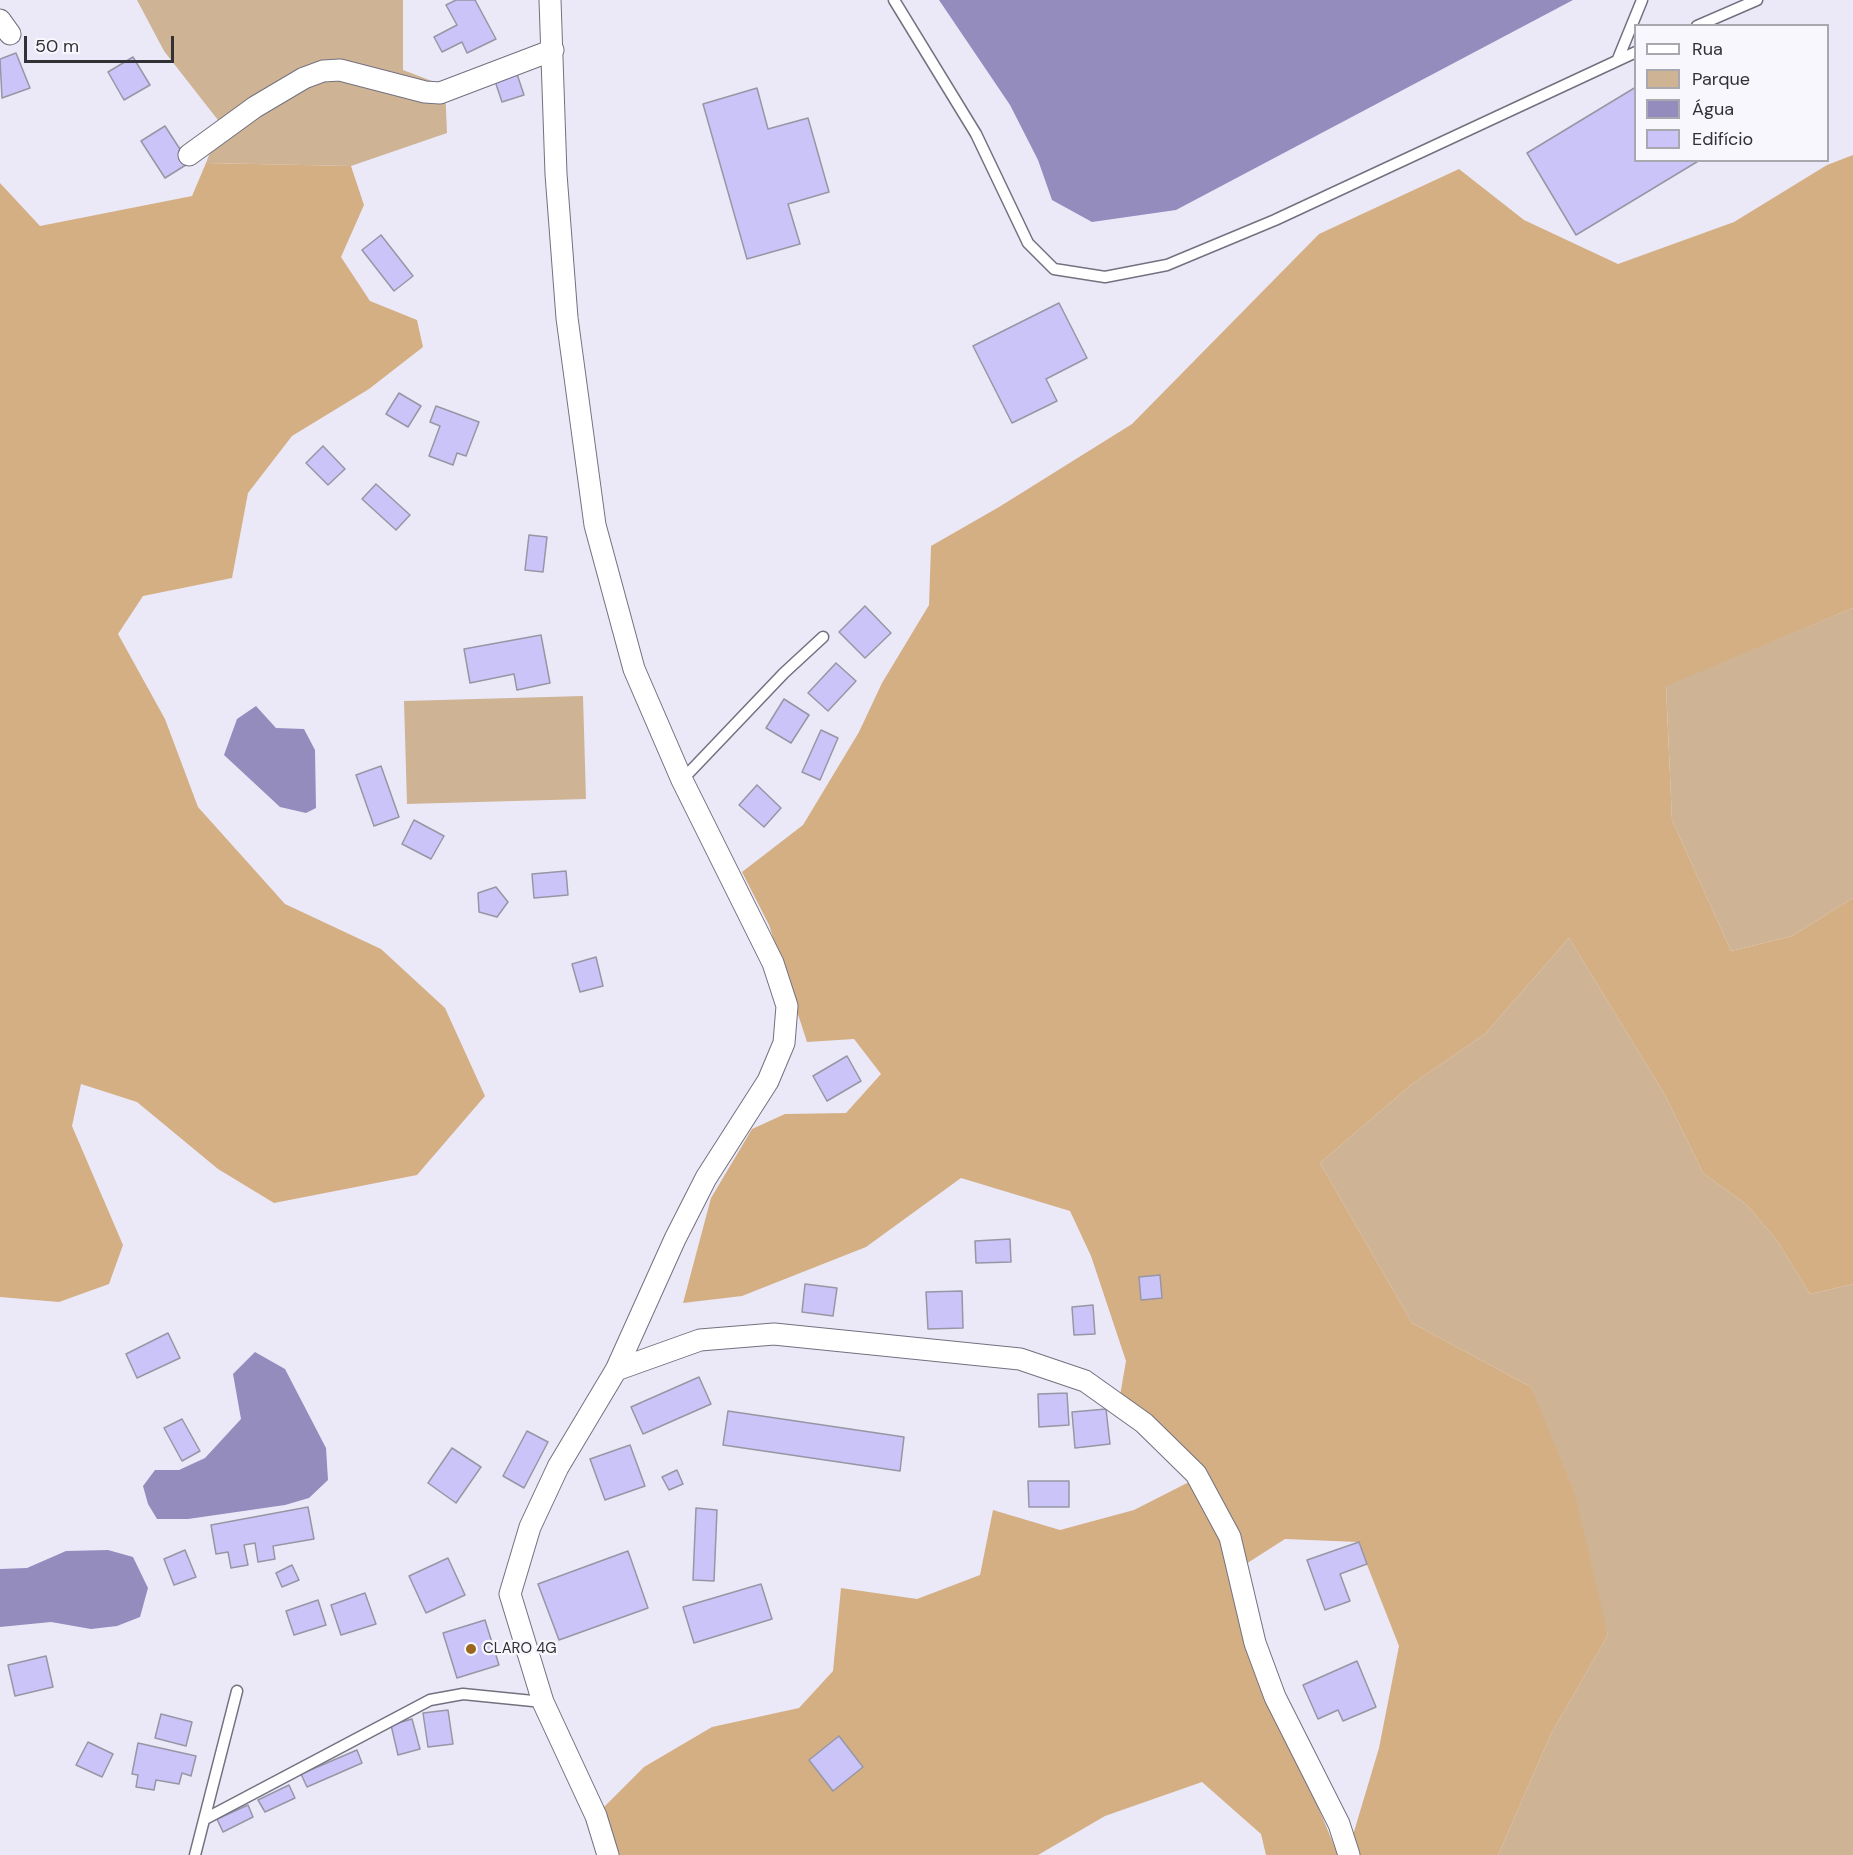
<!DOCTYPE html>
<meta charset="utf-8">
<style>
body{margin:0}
#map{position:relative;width:1853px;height:1855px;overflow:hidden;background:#ebe9f8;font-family:"DM Sans",sans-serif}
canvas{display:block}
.legend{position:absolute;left:1634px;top:24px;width:195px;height:138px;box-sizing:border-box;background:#f8f7fe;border:2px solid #a8a8ae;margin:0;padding:8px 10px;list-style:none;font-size:18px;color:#313136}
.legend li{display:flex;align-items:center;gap:12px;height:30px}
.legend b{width:30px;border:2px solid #a8a8ae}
.scale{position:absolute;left:24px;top:36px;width:150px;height:27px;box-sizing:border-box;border:3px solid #313136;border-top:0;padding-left:8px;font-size:18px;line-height:21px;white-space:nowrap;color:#313136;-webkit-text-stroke:4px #f8f7fe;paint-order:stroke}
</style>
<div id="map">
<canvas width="1853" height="1855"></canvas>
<ul class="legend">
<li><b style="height:8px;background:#fff"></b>Rua</li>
<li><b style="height:16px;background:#ceb495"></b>Parque</li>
<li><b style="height:16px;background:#938cbd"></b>Água</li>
<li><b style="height:16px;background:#cbc4f8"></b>Edifício</li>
</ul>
<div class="scale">50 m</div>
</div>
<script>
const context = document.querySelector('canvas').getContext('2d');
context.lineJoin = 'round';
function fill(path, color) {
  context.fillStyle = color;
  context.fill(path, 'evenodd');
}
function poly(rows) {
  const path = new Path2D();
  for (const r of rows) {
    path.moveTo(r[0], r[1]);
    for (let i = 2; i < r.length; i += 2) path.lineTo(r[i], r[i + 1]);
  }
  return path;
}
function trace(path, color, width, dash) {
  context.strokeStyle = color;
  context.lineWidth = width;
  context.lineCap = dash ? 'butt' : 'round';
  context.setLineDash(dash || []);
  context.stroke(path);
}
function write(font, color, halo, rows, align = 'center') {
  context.font = font + ' "DM Sans",sans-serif';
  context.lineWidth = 4.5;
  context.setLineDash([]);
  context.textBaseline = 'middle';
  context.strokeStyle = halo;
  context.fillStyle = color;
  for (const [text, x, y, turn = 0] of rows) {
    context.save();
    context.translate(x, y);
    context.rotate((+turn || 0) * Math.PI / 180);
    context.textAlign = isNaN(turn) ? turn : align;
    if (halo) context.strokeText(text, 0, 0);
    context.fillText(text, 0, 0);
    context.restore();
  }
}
fill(poly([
 [137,0,403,0,403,70,445,86,447,133,351,166,206,163,221,124,164,51],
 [1853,608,1853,898,1792,936,1731,951,1672,820,1666,685],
 [583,696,586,799,407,804,404,701],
 [1569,938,1665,1095,1703,1173,1747,1205,1778,1242,1810,1294,1853,1284,1853,1855,1498,1855,1551,1734,1608,1635,1531,1387,1412,1323,1320,1163,1412,1084,1485,1034]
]), '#ceb495');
fill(poly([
 [1853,155,1853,608,1666,686,1672,820,1731,951,1792,936,1853,898,1853,1284,1810,1294,1778,1242,1747,1205,1703,1173,1665,1095,1569,938,1485,1034,1412,1084,1320,1163,1412,1323,1531,1387,1575,1494,1608,1635,1551,1734,1498,1855,1347,1855,1379,1748,1399,1646,1358,1542,1285,1539,1235,1571,1302,1768,1338,1855,1266,1855,1261,1834,1202,1782,1105,1816,1038,1855,613,1855,601,1810,644,1767,712,1727,799,1708,833,1671,841,1588,917,1599,980,1575,993,1510,1060,1530,1134,1510,1193,1480,1117,1413,1126,1361,1091,1256,1070,1211,961,1178,866,1247,742,1296,683,1303,711,1198,752,1129,785,1114,846,1113,881,1074,854,1039,807,1042,769,925,742,872,803,825,859,732,882,683,929,605,931,546,999,507,1132,424,1319,234,1459,169,1524,220,1618,264,1734,222,1827,165],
 [206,163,351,166,364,205,341,257,370,301,417,320,423,347,369,389,292,436,248,493,232,578,143,596,118,634,165,719,198,807,285,904,381,949,445,1008,485,1096,417,1175,274,1203,218,1169,137,1102,81,1084,72,1126,123,1245,109,1284,59,1302,0,1297,0,183,40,226,192,196]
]), '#d4af84');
fill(poly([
 [939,0,1573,0,1176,210,1092,222,1052,200,1038,160,1010,105],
 [256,706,276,728,304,729,315,750,316,808,306,813,280,807,224,755,237,719],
 [255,1352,285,1369,326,1448,328,1480,309,1498,285,1505,188,1519,157,1519,148,1504,143,1486,155,1470,179,1470,205,1458,241,1419,233,1374],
 [108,1550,133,1557,148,1588,140,1617,117,1626,91,1629,51,1622,0,1627,0,1569,27,1568,66,1551]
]), '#938cbd');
const building = poly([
 [456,0,475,0,496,39,467,53,462,42,442,52,434,37,457,25,446,5,456,0],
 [16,53,30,88,2,98,0,59,16,53],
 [133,57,150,85,124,100,108,72,133,57],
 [515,68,524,95,502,102,493,75,515,68],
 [1636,87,1636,160,1700,160,1576,235,1527,153,1636,87],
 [757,88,768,129,808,118,829,192,788,204,800,244,747,259,703,104,757,88],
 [165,126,189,163,165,178,141,141,165,126],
 [381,235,413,276,394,291,362,250,381,235],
 [1059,303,1087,358,1046,379,1057,401,1012,423,973,346,1059,303],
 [399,393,421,406,408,427,386,414,399,393],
 [436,406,479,422,466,456,457,453,453,465,429,456,440,426,430,422,436,406],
 [323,446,345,469,328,485,306,463,323,446],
 [376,484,410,515,396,530,362,499,376,484],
 [529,535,547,537,543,572,525,570,529,535],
 [865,606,891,633,865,658,839,632,865,606],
 [541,635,550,683,517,690,514,674,470,683,464,649,541,635],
 [836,663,856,681,828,711,808,693,836,663],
 [784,699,809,715,791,743,766,728,784,699],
 [821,730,838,738,820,780,802,772,821,730],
 [381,766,399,817,374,826,356,775,381,766],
 [757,785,781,808,764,827,739,805,757,785],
 [414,820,444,836,431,859,402,844,414,820],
 [566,871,568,895,534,898,532,874,566,871],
 [496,887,508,902,497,917,479,912,478,893,496,887],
 [596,957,603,986,580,992,572,964,596,957],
 [847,1056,861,1081,827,1101,813,1076,847,1056],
 [1010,1239,1011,1262,976,1263,975,1241,1010,1239],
 [1160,1275,1162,1298,1141,1300,1139,1277,1160,1275],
 [805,1284,837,1288,833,1316,802,1312,805,1284],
 [962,1291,963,1328,928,1329,926,1292,962,1291],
 [1093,1305,1095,1334,1074,1335,1072,1307,1093,1305],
 [168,1333,180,1358,137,1378,126,1354,168,1333],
 [699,1377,711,1404,643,1434,631,1407,699,1377],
 [1067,1393,1069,1425,1039,1427,1038,1394,1067,1393],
 [1106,1409,1110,1444,1075,1448,1072,1412,1106,1409],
 [728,1411,904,1437,900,1471,723,1445,728,1411],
 [182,1419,200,1451,182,1461,164,1428,182,1419],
 [527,1431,548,1442,524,1488,503,1476,527,1431],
 [630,1445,645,1486,605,1500,590,1459,630,1445],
 [452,1448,481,1467,456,1503,428,1483,452,1448],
 [677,1470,683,1484,669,1490,662,1477,677,1470],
 [1028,1481,1069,1481,1069,1507,1029,1507,1028,1481],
 [308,1507,314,1539,273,1546,275,1559,258,1562,255,1543,244,1545,248,1565,231,1568,228,1552,216,1554,211,1525,308,1507],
 [696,1508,717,1510,714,1581,693,1580,696,1508],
 [1359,1542,1367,1564,1340,1574,1350,1601,1325,1610,1307,1560,1359,1542],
 [185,1550,196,1577,174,1585,164,1559,185,1550],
 [628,1551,648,1608,559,1640,538,1584,628,1551],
 [448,1558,465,1595,426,1613,409,1576,448,1558],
 [292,1565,299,1580,282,1587,276,1573,292,1565],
 [761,1584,772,1619,694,1643,683,1607,761,1584],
 [365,1593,376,1624,341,1635,331,1605,365,1593],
 [318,1600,326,1625,294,1635,286,1611,318,1600],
 [485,1620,499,1665,457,1678,443,1633,485,1620],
 [46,1656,53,1687,15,1696,8,1665,46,1656],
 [1357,1661,1376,1707,1343,1721,1338,1710,1318,1719,1303,1685,1357,1661],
 [448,1710,453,1744,428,1747,423,1713,448,1710],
 [161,1714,192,1722,186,1746,155,1738,161,1714],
 [412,1719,420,1749,398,1755,391,1725,412,1719],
 [839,1736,863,1767,833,1791,809,1760,839,1736],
 [88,1742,113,1754,102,1777,76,1765,88,1742],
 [138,1743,196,1756,191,1776,182,1773,179,1784,156,1780,154,1790,136,1787,138,1775,132,1774,138,1743],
 [357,1750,362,1763,307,1787,301,1774,357,1750],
 [289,1785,295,1798,265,1812,258,1800,289,1785],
 [248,1805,253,1817,223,1832,217,1819,248,1805]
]);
fill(building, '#cbc4f8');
trace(building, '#9796a4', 1.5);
const service = poly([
 [894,0,976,134,1028,243,1054,269,1105,277,1167,265,1275,220,1636,52],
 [1697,26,1757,0],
 [1618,59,1642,0],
 [682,780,784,673,823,637],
 [205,1819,430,1700,463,1694,543,1702],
 [195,1855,237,1691]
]);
const minor = poly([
 [550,0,556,174,567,318,595,525,634,669,682,780,773,963,787,1006,784,1043,768,1081,706,1178,675,1239,616,1370,558,1467,530,1527,510,1594,543,1702,596,1816,608,1855],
 [0,20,10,34],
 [189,155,255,107,304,78,323,71,340,70,425,92,440,93,553,50],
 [616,1370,700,1340,774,1334,1020,1359,1085,1381,1144,1423,1196,1474,1230,1537,1255,1643,1275,1697,1339,1824,1349,1855]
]);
trace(service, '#73717f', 13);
trace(minor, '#73717f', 23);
trace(service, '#fff', 10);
trace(minor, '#fff', 21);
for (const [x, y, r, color] of [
 [471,1649,6,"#9a671d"]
]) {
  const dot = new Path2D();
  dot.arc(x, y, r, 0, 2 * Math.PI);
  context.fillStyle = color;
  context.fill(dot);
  trace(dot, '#f8f7fe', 2);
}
write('15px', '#313136', '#f8f7fe', [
 ["CLARO 4G",483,1649]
], 'left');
</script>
